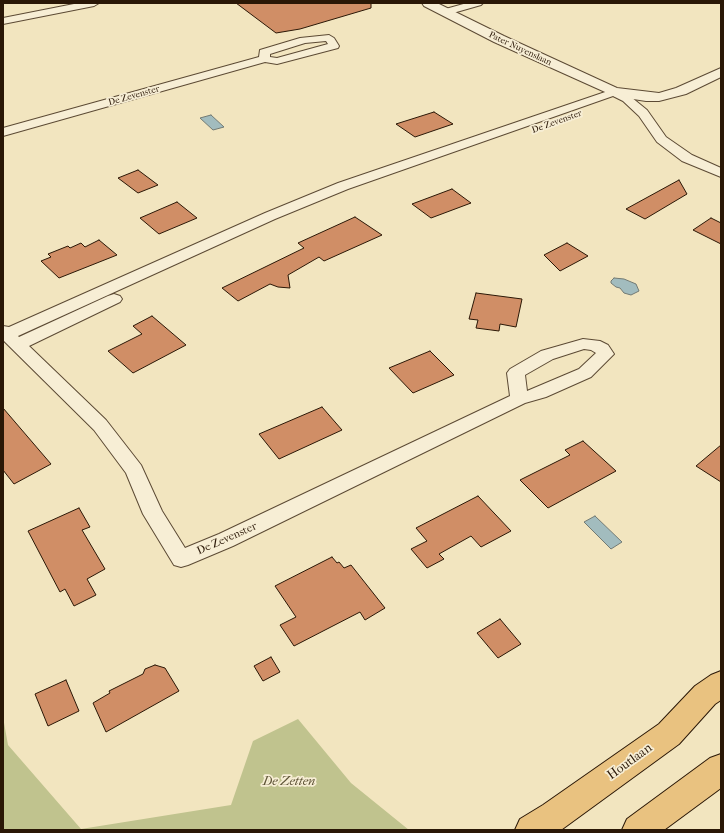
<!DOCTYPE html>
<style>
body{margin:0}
#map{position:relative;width:724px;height:833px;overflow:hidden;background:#f2e5bf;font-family:"IM FELL French Canon",serif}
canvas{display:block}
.frame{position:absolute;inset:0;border:4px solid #2a1706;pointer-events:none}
</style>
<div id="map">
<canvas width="724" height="833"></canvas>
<div class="frame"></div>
</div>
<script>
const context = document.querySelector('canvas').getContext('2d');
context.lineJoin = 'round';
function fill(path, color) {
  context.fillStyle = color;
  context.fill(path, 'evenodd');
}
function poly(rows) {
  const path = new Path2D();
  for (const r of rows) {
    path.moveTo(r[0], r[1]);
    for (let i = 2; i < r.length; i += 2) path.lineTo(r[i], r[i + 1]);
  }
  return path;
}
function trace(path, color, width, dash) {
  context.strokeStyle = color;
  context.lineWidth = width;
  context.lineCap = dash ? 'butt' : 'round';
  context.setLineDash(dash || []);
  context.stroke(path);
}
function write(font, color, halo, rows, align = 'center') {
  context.font = font + ' "IM FELL French Canon",serif';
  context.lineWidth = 3.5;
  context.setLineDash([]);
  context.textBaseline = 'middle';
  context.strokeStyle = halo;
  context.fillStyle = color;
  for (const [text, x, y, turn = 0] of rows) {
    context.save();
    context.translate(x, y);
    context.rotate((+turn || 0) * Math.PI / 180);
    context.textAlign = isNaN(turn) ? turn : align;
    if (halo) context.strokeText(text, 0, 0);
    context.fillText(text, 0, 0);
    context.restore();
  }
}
fill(poly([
 [3,717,8,745,81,829,231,805,253,741,298,719,351,783,409,830,3,830]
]), '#c0c38e');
const water = poly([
 [211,115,224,127,213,130,200,118,211,115],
 [614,278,624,279,636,284,639,291,631,295,624,293,620,288,616,287,611,283,611,281,614,278],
 [595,516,622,542,611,549,584,522,595,516]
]);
fill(water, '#a2bcbe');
trace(water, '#727a74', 1);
const building = poly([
 [236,3,371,3,371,8,300,29,276,33,236,3],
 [434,112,453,124,415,137,396,124,434,112],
 [138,170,158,185,138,193,118,178,138,170],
 [679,180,687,194,645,219,626,209,679,180],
 [452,189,471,203,431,218,412,204,452,189],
 [177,202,197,218,159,234,140,218,177,202],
 [355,217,382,235,324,261,319,257,288,275,290,288,278,287,270,284,238,301,222,288,304,248,298,243,355,217],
 [711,218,721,223,721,244,693,230,711,218],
 [99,240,117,255,59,278,41,261,51,257,48,254,68,246,70,248,81,243,85,247,99,240],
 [567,243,588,256,560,271,544,255,567,243],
 [476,293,522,299,516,327,500,324,499,331,476,328,478,320,469,319,476,293],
 [152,316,186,345,133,373,108,351,142,334,133,326,152,316],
 [430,351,454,375,413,393,389,368,430,351],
 [322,407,342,430,279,459,259,434,322,407],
 [3,408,51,464,14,484,3,470,3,408],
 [583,441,616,471,548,508,520,480,570,455,565,450,583,441],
 [721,445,721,482,696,466,721,445],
 [478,496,511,531,481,547,471,536,439,554,444,559,427,568,411,549,427,541,416,528,478,496],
 [79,508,90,527,82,530,105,569,87,579,96,595,74,606,65,589,60,592,28,531,79,508],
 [332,557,337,563,339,562,344,568,351,565,385,608,365,620,360,612,294,646,280,625,296,617,275,586,332,557],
 [500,619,521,644,498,658,477,633,500,619],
 [271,657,280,672,263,681,254,666,271,657],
 [155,665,165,668,179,691,106,732,93,703,110,693,109,691,143,674,145,669,155,665],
 [66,680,79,711,48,726,35,694,66,680]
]);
fill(building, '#d08e66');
trace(building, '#2a1706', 1);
const minor = poly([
 [79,3,99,3,94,6,3,24,3,18,79,3],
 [467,3,483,3,481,5,446,15,441,12,442,10,467,3],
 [329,35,334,38,339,46,338,48,277,64,265,62,3,136,3,128,259,57,260,50,300,38,329,35],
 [326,41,328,44,277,58,270,57,270,54,305,43,326,41],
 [614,89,631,97,647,110,666,137,692,155,721,168,721,177,682,161,657,142,639,116,623,101,613,96,348,189,275,219,18,336,19,337,108,296,114,294,120,296,122,299,120,302,29,346,106,420,141,465,162,511,185,548,219,534,510,396,507,373,510,369,541,351,583,339,600,341,608,345,614,354,591,377,546,397,525,403,233,546,188,565,181,567,174,565,143,514,126,473,94,430,3,340,3,326,9,327,265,213,338,183,614,89],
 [584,349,591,350,596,353,579,369,527,391,525,375,553,359,584,349]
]);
const tertiary = poly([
 [422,3,437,3,504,36,617,88,659,93,676,88,721,68,721,77,686,94,659,101,646,101,614,96,494,42,424,6,422,3]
]);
const primary = poly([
 [721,671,721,700,715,704,679,744,561,830,515,830,520,819,543,805,659,724,695,686,711,675,721,671],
 [721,754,721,788,664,830,622,830,627,819,710,758,721,754]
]);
trace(minor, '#5c4a34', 2);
trace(tertiary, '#5c4a34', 2);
trace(primary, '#2a1706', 2);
fill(minor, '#f7eed5');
fill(tertiary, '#f7eed5');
fill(primary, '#e9c280');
write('9px', '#2a1706', '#f7eed5', [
 ["Pater Nuyenslaan",520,49,25],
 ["De Zevenster",134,96,-16],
 ["De Zevenster",557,122,-20]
]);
write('11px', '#2a1706', '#f7eed5', [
 ["De Zevenster",227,539,-24]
]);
write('13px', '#2a1706', '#f7eed5', [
 ["Houtlaan",630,762,-36]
]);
write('italic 13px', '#5e5336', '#f7eed5', [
 ["De Zetten",289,782]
]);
</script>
